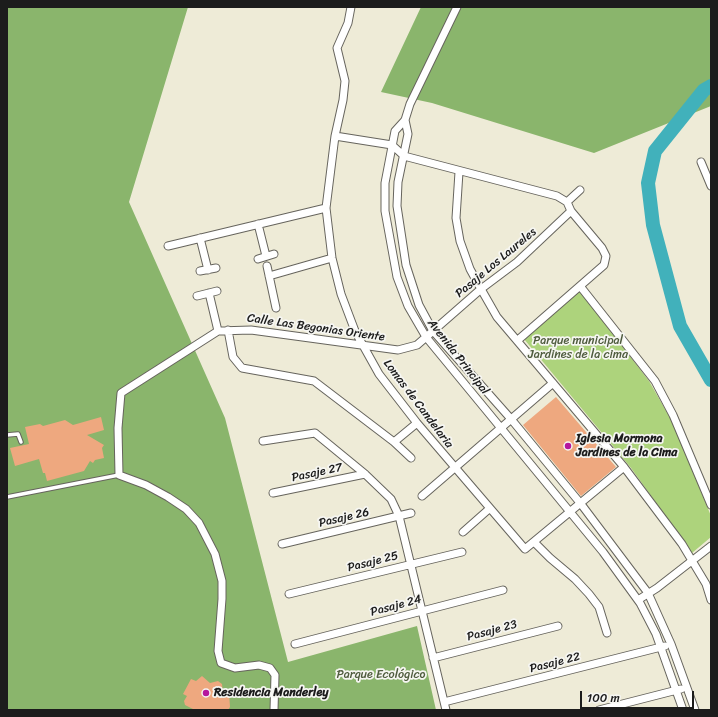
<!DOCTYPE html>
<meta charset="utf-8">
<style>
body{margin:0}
#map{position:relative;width:718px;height:717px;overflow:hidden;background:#eeebd7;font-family:Sriracha,sans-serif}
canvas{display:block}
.frame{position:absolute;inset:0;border:8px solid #1c1c1c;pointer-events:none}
.scale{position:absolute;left:580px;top:691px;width:114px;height:18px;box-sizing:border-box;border:2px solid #1c1c1c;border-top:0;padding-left:5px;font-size:12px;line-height:14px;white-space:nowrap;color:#1c1c1c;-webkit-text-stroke:3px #f6f6f2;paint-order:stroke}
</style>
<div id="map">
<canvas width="718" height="717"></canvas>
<div class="frame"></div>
<div class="scale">100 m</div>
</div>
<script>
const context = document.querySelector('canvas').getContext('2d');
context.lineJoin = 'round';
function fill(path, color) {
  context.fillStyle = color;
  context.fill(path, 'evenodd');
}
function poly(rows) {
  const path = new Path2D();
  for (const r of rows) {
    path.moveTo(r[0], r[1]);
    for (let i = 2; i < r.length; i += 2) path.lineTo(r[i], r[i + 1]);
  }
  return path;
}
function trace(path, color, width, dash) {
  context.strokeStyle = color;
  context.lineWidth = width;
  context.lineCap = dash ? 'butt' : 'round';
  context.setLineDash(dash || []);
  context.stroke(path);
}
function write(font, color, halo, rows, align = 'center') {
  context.font = font + ' Sriracha,sans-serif';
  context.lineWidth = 3.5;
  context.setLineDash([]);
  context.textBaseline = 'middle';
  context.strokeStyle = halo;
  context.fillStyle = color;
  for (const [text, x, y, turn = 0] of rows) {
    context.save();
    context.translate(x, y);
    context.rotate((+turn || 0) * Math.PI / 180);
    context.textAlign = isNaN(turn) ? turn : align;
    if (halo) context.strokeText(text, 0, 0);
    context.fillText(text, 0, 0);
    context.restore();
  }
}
fill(poly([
 [580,291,649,381,673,423,711,516,711,537,692,553,631,468,524,339]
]), '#add37c');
fill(poly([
 [7,7,188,7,129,202,225,418,288,662,417,626,436,710,7,710],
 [421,7,711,7,711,106,594,153,432,103,381,92]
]), '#8ab56c');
trace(poly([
 [711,86,704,90,655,151,648,183,653,225,680,326,711,380]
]), '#41b1bb', 14);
fill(poly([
 [556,397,616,467,581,496,523,425],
 [101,417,104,430,87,435,104,445,102,448,104,458,95,460,93,463,90,461,84,471,47,481,45,473,43,473,39,459,15,466,10,448,29,444,25,427,40,424,43,426,65,420,73,425],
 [202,676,210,683,218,681,222,684,223,693,229,692,230,707,228,710,195,710,185,705,184,701,187,696,183,694,191,679,196,681]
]), '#eea87f');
const service = poly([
 [7,435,18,434,21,442],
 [7,497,119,475]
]);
const minor = poly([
 [351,7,348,23,337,48,345,81,343,100,335,136,326,208,332,258,341,294,355,331,379,374,417,423,525,549,624,467],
 [457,7,410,104,405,120,395,131,385,183,385,211,397,277,408,306,426,337,603,552,640,603,656,634,683,710],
 [405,120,408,134,398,182,397,206,406,265,419,305,433,331,511,419,581,504,648,593,671,644,695,710],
 [335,136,392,145,404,156,557,196,567,202,571,211,602,248,606,256,604,265,518,340],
 [701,162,711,186],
 [459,172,456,218,460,241,470,269,481,289,497,317,624,467,682,544,706,584,711,600],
 [567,202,580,190],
 [258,224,266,256],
 [200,238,208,270],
 [168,246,326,208],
 [258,259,274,254],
 [267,266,276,308],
 [200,271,216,268],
 [269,276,332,258],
 [580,286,655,381,673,415,711,505],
 [209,293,218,331],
 [197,296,217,291],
 [228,330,233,357,242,368,314,381,394,442,411,458],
 [263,441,315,433,365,474,391,499,399,516,446,710],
 [394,442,417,423],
 [273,493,365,474],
 [422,496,553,383],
 [463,532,489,509],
 [534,542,550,558,575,579,589,594,599,607,607,633],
 [282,544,411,513],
 [289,594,462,552],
 [638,600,657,588,711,546],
 [295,644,503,590],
 [433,658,558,626],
 [444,702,665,646],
 [274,710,275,675,270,668,259,665,235,668,221,663,218,651,222,599,222,581,215,554,199,523,186,509,168,497,146,485,119,475,118,428,121,393,218,331,251,330,398,350,417,345,481,289,517,262,571,211],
 [599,710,681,689]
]);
trace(service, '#66645d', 5.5);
trace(minor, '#66645d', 9);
trace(service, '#fff', 3.5);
trace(minor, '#fff', 7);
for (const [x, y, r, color] of [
 [568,446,4,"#b5179e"],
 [206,693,4,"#b5179e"]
]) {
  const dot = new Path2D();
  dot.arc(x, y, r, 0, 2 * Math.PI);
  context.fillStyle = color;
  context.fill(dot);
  trace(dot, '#f6f6f2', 1.5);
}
write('12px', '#1c1c1c', '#f6f6f2', [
 ["Pasaje Los Laureles",496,263,-40],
 ["Calle Las Begonias Oriente",316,328,8],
 ["Avenida Principal",458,357,52],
 ["Lomas de Candelaria",418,404,53],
 ["Pasaje 27",317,473,-12],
 ["Pasaje 26",344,518,-13],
 ["Pasaje 25",373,562,-14],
 ["Pasaje 24",396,606,-15],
 ["Pasaje 23",492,631,-15],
 ["Pasaje 22",555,663,-14]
]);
write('12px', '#4f5c3e', '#f6f6f2', [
 ["Parque municipal",578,341],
 ["Jardines de la cima",578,355],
 ["Parque Ecológico",381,675]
]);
write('bold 12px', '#1c1c1c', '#f6f6f2', [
 ["Iglesia Mormona",576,439],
 ["Jardines de la Cima",576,453],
 ["Residencia Manderley",214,693]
], 'left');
</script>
